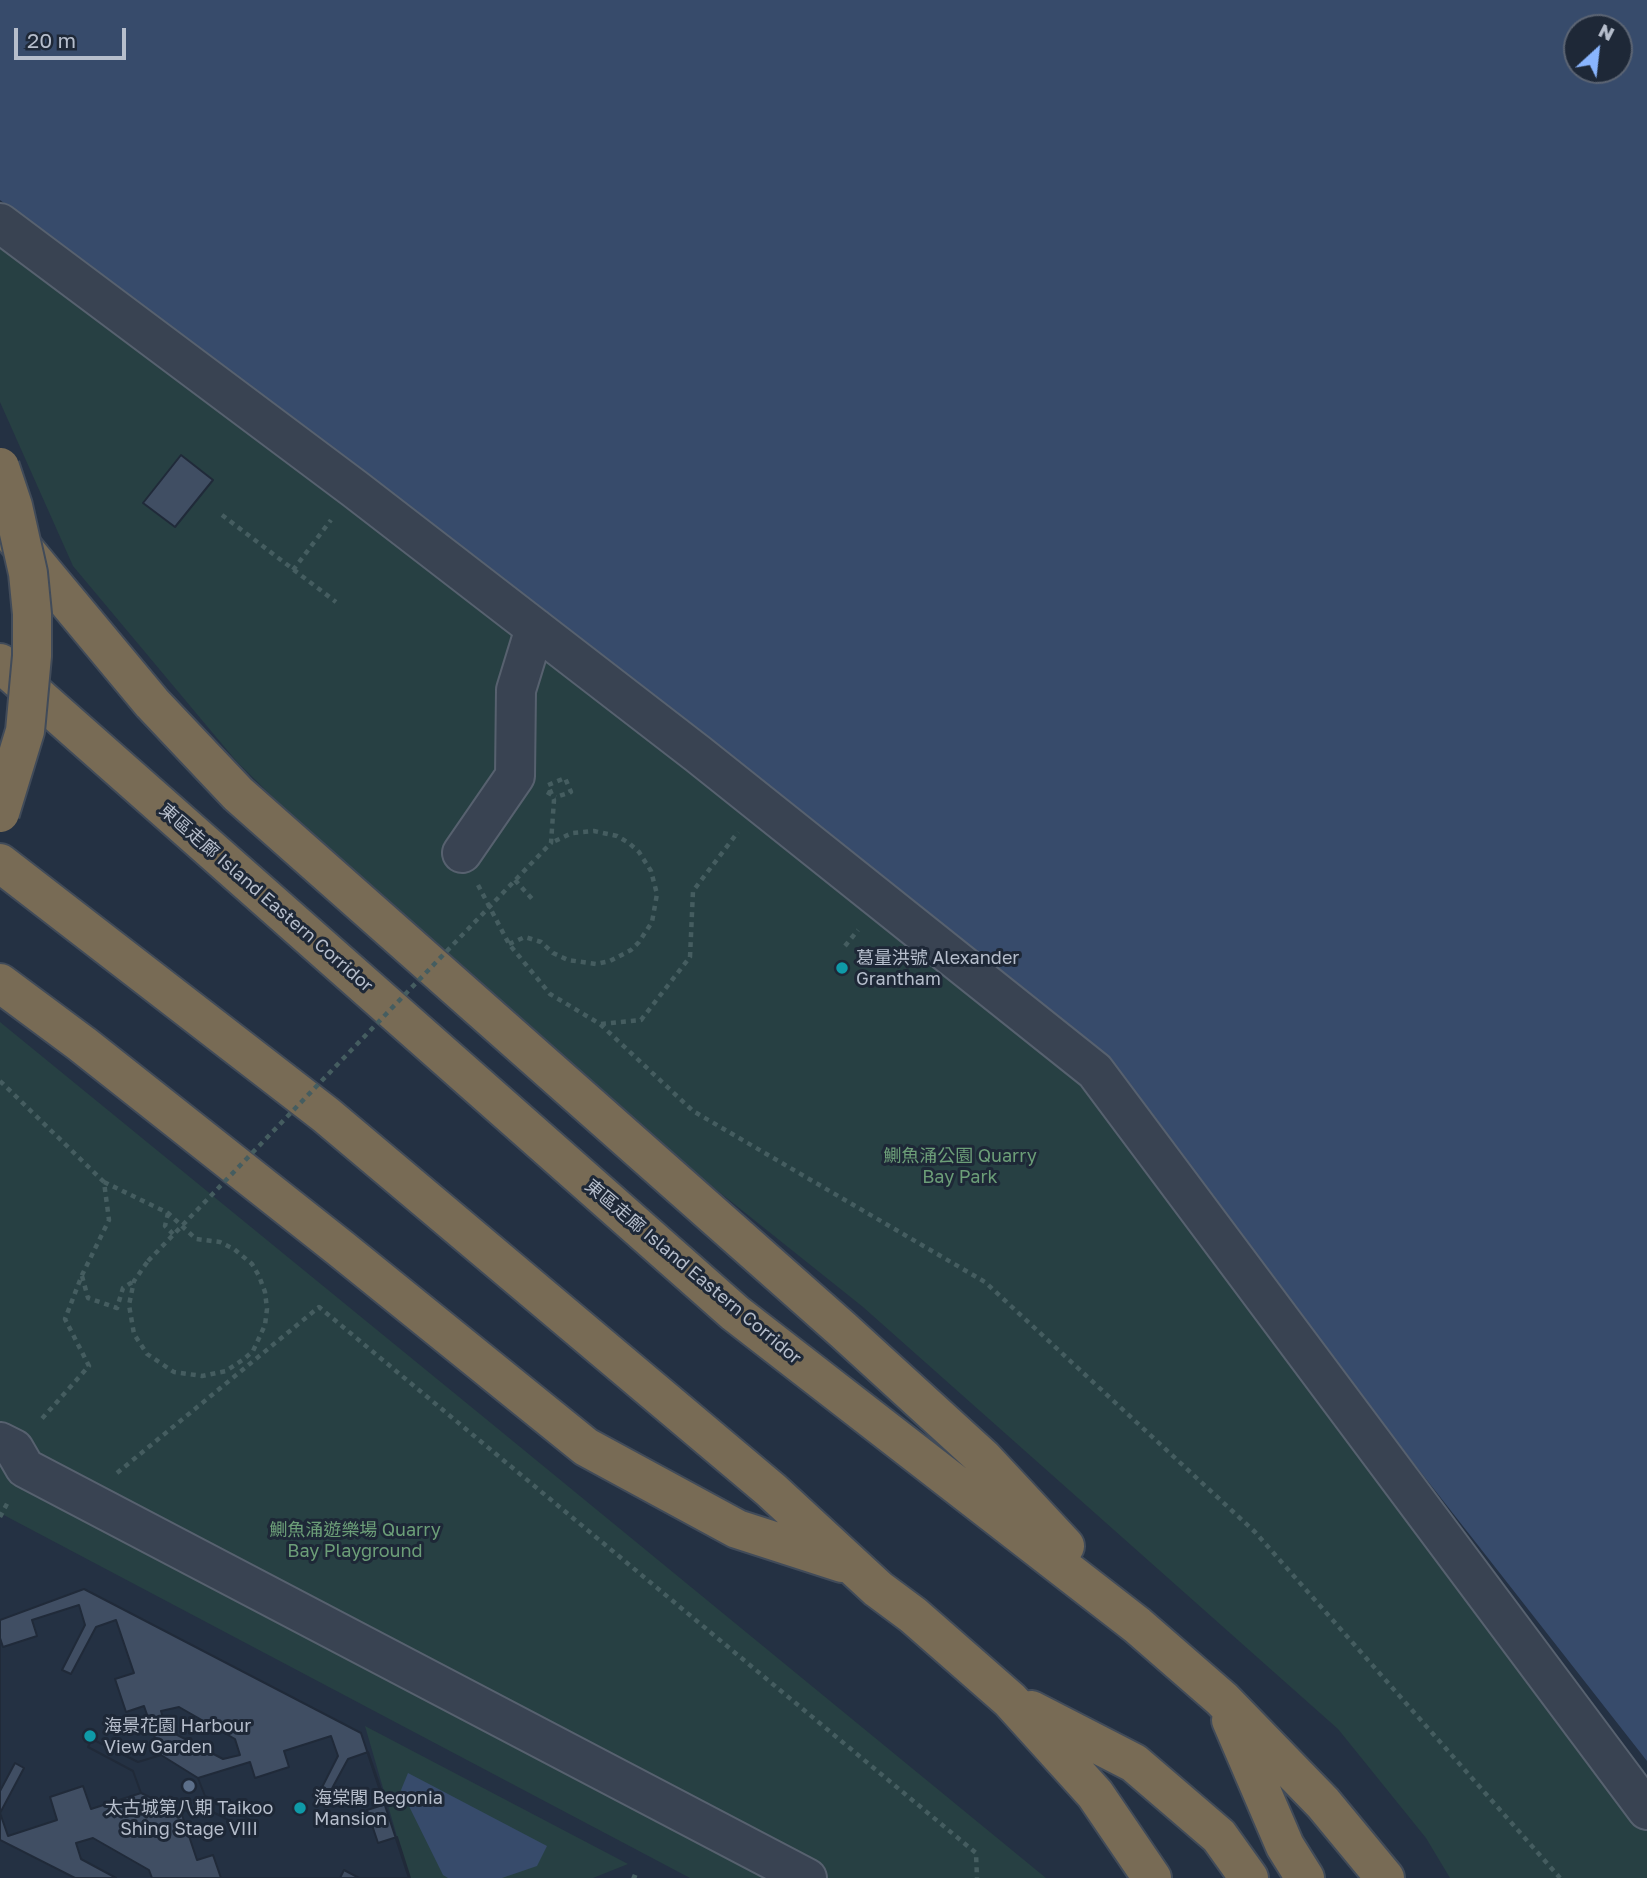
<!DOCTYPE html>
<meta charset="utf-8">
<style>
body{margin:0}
#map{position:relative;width:1647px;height:1878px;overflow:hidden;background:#243143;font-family:"Golos Text",sans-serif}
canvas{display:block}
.north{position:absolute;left:1563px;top:14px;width:70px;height:70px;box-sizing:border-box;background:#1e2837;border:2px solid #5b6473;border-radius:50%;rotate:27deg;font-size:19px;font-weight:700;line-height:28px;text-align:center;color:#b6becc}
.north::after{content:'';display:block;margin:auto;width:24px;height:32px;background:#89b5fe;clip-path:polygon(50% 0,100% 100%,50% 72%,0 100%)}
.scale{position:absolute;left:14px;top:28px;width:112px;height:32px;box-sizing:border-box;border:4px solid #b6becc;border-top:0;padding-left:9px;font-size:21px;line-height:24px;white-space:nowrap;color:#b6becc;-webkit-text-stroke:5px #1e2837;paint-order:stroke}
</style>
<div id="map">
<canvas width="1647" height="1878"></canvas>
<div class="north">N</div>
<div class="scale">20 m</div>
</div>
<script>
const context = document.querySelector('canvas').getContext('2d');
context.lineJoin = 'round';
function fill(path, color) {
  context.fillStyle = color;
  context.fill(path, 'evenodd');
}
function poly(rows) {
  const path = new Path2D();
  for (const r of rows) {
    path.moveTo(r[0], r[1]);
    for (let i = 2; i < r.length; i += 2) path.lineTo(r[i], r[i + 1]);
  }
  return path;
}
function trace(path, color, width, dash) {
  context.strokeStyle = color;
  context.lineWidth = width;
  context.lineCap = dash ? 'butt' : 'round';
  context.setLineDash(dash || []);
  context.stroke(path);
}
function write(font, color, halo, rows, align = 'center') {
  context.font = font + ' "Golos Text","Noto Sans TC",sans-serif';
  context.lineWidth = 6;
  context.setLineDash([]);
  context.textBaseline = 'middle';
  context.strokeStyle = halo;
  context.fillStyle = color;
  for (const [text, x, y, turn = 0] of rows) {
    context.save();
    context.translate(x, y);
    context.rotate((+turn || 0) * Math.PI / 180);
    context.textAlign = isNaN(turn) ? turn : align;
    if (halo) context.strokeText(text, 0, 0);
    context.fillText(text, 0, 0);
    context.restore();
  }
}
fill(poly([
 [0,202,1082,1046,1647,1783,1647,1878,1450,1878,1426,1838,1338,1729,863,1307,480,1001,237,762,73,566,0,402],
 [0,1022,486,1419,1046,1878,690,1878,0,1513],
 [365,1726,628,1864,593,1878,409,1878]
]), '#274043');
fill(poly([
 [0,0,1647,0,1647,1761,1086,1045,0,200],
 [1577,28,1619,28,1619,70,1577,70],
 [408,1773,547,1846,537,1866,502,1878,448,1878,443,1875,401,1790]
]), '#374b6b');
const building = poly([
 [181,455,213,480,175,527,143,503,181,455],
 [84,1589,361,1733,409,1878,152,1878,149,1870,93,1838,76,1843,81,1859,116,1878,75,1878,0,1840,0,1620,84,1589],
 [179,1707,235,1739,240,1755,223,1759,166,1729,161,1711,179,1707],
 [92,1739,138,1762,161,1755,198,1778,205,1796,250,1820,246,1829,201,1806,181,1812,141,1793,133,1771,88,1747,92,1739],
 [79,1605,85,1625,62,1670,71,1674,96,1627,116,1620,134,1673,115,1679,126,1712,144,1706,161,1755,138,1762,92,1739,88,1747,133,1771,141,1793,91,1809,83,1786,50,1797,57,1820,8,1836,0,1813,24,1768,15,1763,0,1791,0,1638,3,1647,37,1636,32,1620,79,1605],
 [331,1736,338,1756,315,1801,323,1805,348,1759,368,1752,386,1804,367,1810,378,1843,397,1837,410,1878,359,1878,344,1870,340,1878,221,1878,213,1855,197,1860,181,1812,201,1806,246,1829,250,1820,205,1796,198,1778,250,1762,255,1778,289,1767,284,1751,331,1736]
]);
fill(building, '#404e63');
trace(building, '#202a39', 2);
const street = poly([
 [0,223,355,489,698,754,1095,1071,1647,1810],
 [462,853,515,776,516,690,535,628],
 [0,1442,14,1449,25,1468,807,1878]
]);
const highway = poly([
 [14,537,152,703,238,794,843,1330,983,1458,1065,1546],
 [0,663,735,1313,1137,1625,1222,1699,1323,1803,1385,1878],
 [0,863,326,1115,771,1490,878,1589,913,1615,1010,1700,1095,1794,1152,1878],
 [0,983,82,1044,340,1248,586,1447,737,1529,842,1563],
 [1031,1710,1134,1763,1219,1836,1249,1878],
 [1231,1720,1285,1846,1305,1878]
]);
trace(street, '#57616f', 42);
trace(highway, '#414b59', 42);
trace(poly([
 [222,515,336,602],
 [293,570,331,520],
 [547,792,556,797],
 [515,880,533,900],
 [478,885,509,944,550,994,600,1024,693,1111,985,1282,1255,1532,1560,1878],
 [509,944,525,937,541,942,553,953,568,960,596,964,610,961,631,950,639,942,652,922,657,894,651,871,639,852,629,843,617,836,594,831,572,833,551,843],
 [845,946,858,930],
 [601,1024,641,1020,690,957,693,891,738,832],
 [0,1081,104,1182,109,1220,82,1275,65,1319,89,1366,39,1422],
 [104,1182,168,1213,196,1239,220,1242,234,1249,252,1264,259,1276,265,1292,267,1309,265,1325,253,1351,244,1359,226,1371,202,1376,174,1372,147,1354,134,1334,129,1305,134,1281,148,1261],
 [168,1213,165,1226,173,1234],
 [82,1276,88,1298,117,1308,123,1288,134,1281],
 [117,1473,319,1307,976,1853,977,1878],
 [0,1517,9,1500],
 [632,1876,637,1878]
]), '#455d60', 4.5, [5, 5]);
trace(street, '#394352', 38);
trace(highway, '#786b55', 38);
const highwayBridge = poly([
 [0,467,13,506,28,573,32,614,32,656,25,731,0,813]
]);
trace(highwayBridge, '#414b59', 42, []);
trace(poly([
 [148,1261,551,843,554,800,548,785,565,778,571,792,556,797]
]), '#455d60', 4.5, [5, 5]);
trace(highwayBridge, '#786b55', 38);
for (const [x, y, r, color] of [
 [842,968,7,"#0f9aa8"],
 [90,1736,7,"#0f9aa8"],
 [189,1786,7,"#5c6f8a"],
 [300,1808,7,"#0f9aa8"]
]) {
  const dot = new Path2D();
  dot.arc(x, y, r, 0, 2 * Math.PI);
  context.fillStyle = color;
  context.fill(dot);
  trace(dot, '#1e2837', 2.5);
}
write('18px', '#b6becc', '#1e2837', [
 ["東區走廊 Island Eastern Corridor",266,898,41],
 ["東區走廊 Island Eastern Corridor",693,1272,40]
]);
write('18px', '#b6becc', '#1e2837', [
 ["葛量洪號 Alexander",856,958],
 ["Grantham",856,979],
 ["海景花園 Harbour",104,1726],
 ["View Garden",104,1747],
 ["海棠閣 Begonia",314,1798],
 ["Mansion",314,1819],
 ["太古城第八期 Taikoo",189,1808,"center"],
 ["Shing Stage VIII",189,1829,"center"]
], 'left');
write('18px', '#6c9e78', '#1e2837', [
 ["鰂魚涌公園 Quarry",960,1156],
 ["Bay Park",960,1177],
 ["鰂魚涌遊樂場 Quarry",355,1530],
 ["Bay Playground",355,1551]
]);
</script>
